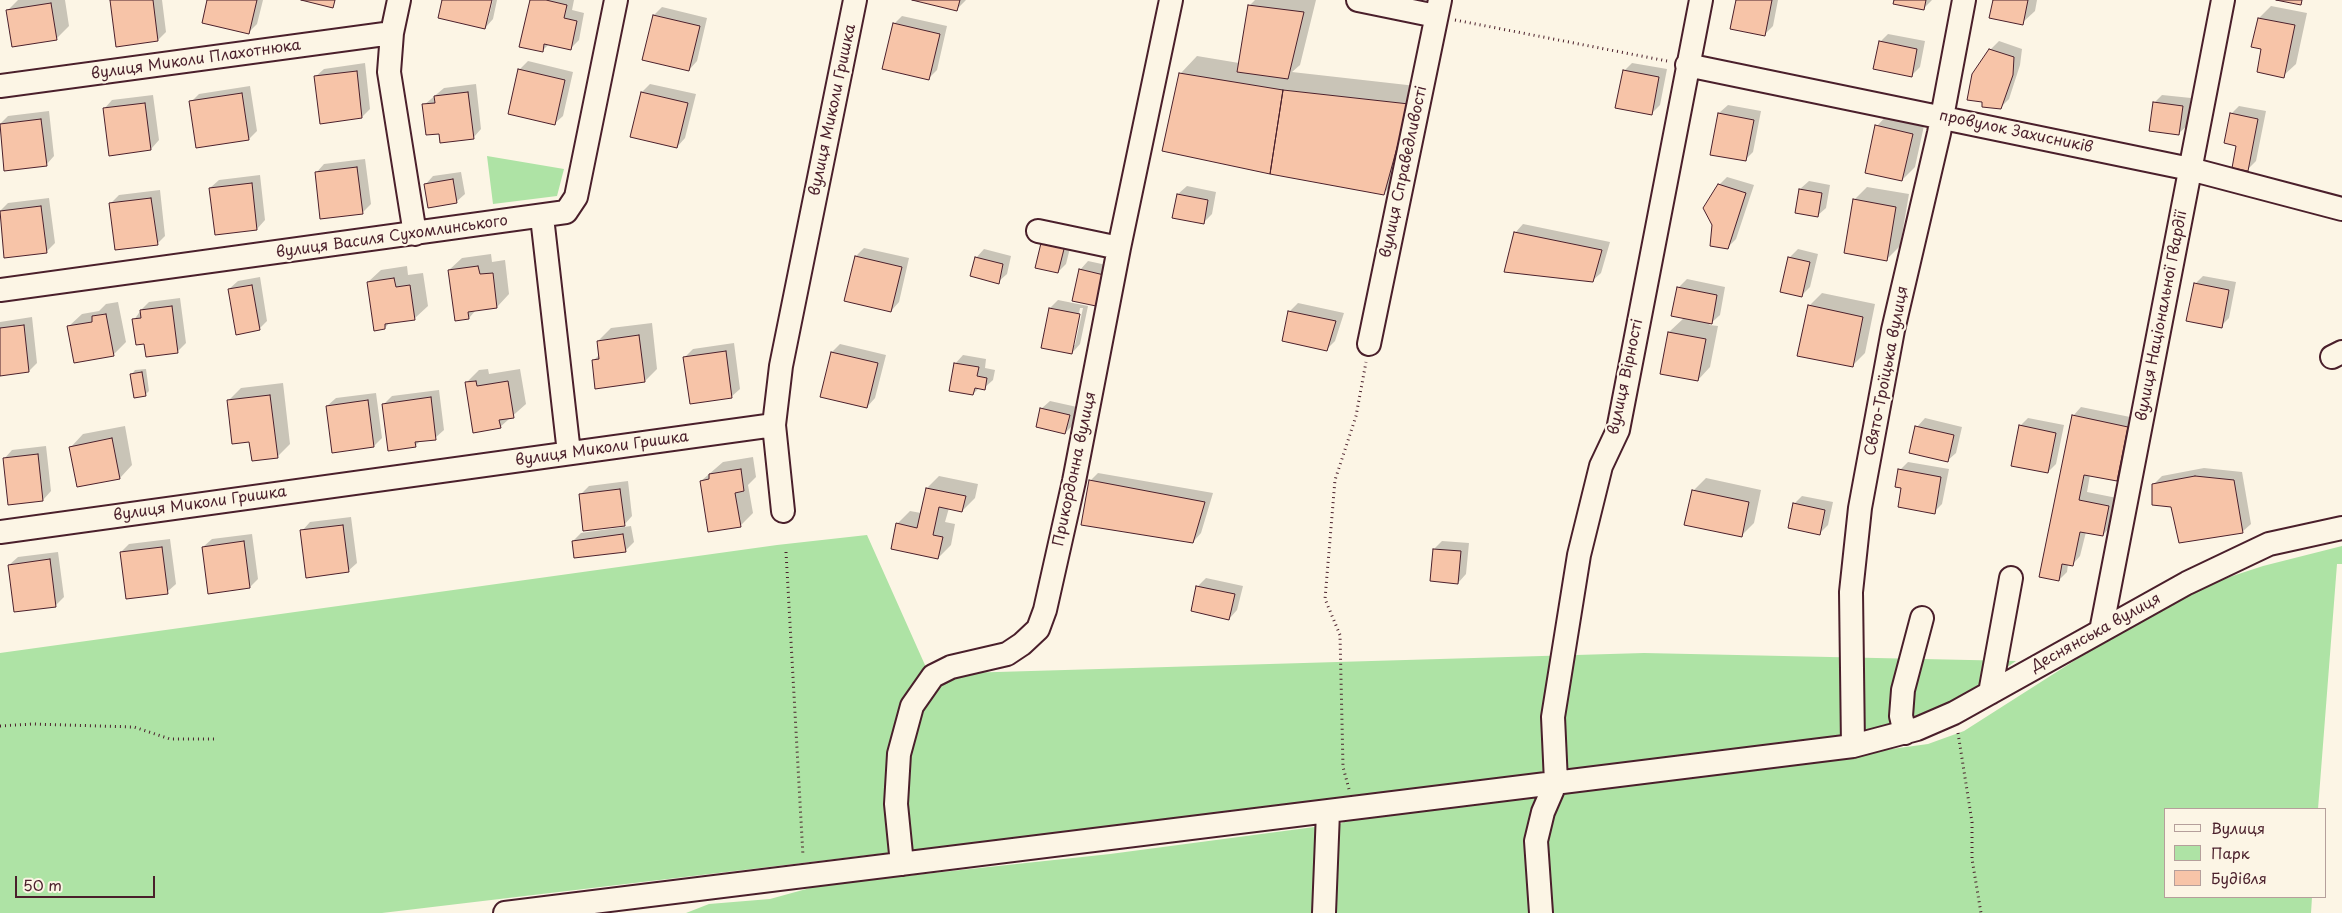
<!DOCTYPE html>
<meta charset="utf-8">
<style>
body{margin:0}
#map{position:relative;width:2342px;height:913px;overflow:hidden;background:#fcf5e5;font-family:"Playpen Sans",sans-serif}
canvas{display:block}
.legend{position:absolute;left:2164px;top:808px;width:162px;height:90px;box-sizing:border-box;background:#fcf5e5;border:1px solid #b59f9b;margin:0;padding:6px 9px;list-style:none;font-size:15px;color:#4a1f2b}
.legend li{display:flex;align-items:center;gap:10px;height:25px}
.legend b{width:25px;border:1px solid #b59f9b}
.scale{position:absolute;left:15px;top:876px;width:140px;height:22px;box-sizing:border-box;border:2px solid #4a1f2b;border-top:0;padding-left:6px;font-size:15px;line-height:18px;white-space:nowrap;color:#4a1f2b;-webkit-text-stroke:4px #fcf5e5;paint-order:stroke}
</style>
<div id="map">
<canvas width="2342" height="913"></canvas>
<ul class="legend">
<li><b style="height:6px;background:#fcf5e5"></b>Вулиця</li>
<li><b style="height:14px;background:#aee3a5"></b>Парк</li>
<li><b style="height:14px;background:#f7c4a8"></b>Будівля</li>
</ul>
<div class="scale">50 m</div>
</div>
<script>
const context = document.querySelector('canvas').getContext('2d');
context.lineJoin = 'round';
function fill(path, color) {
  context.fillStyle = color;
  context.fill(path, 'evenodd');
}
function poly(rows) {
  const path = new Path2D();
  for (const r of rows) {
    path.moveTo(r[0], r[1]);
    for (let i = 2; i < r.length; i += 2) path.lineTo(r[i], r[i + 1]);
  }
  return path;
}
function trace(path, color, width, dash) {
  context.strokeStyle = color;
  context.lineWidth = width;
  context.lineCap = dash ? 'butt' : 'round';
  context.setLineDash(dash || []);
  context.stroke(path);
}
function write(font, color, halo, rows, align = 'center') {
  context.font = font + ' "Playpen Sans",sans-serif';
  context.lineWidth = 4.5;
  context.setLineDash([]);
  context.textBaseline = 'middle';
  context.strokeStyle = halo;
  context.fillStyle = color;
  for (const [text, x, y, turn = 0] of rows) {
    context.save();
    context.translate(x, y);
    context.rotate((+turn || 0) * Math.PI / 180);
    context.textAlign = isNaN(turn) ? turn : align;
    if (halo) context.strokeText(text, 0, 0);
    context.fillText(text, 0, 0);
    context.restore();
  }
}
fill(poly([
 [487,156,564,169,557,196,493,204],
 [867,535,929,674,1644,653,2016,661,1955,703,1913,724,1861,737,382,913,0,913,0,653,777,545],
 [2342,546,2342,564,2337,564,2318,809,2166,809,2166,897,2312,897,2311,913,1328,913,1335,826,1344,822,1478,800,1606,788,1928,744,1964,731,2157,608,2202,586,2263,566],
 [1322,826,1319,913,686,913,709,904,770,899,821,885,1110,854]
]), '#aee3a5');
fill(poly([
 [18,0,65,0,69,26,56,39,8,10],
 [111,0,162,0,166,32,158,40],
 [208,0,263,0,257,24,249,32],
 [443,0,490,0,486,20,488,20,493,0,497,0,493,19,485,28],
 [531,0,574,0,572,10,584,13,579,40,570,49,549,44,542,51],
 [917,0,966,0,957,9],
 [1255,0,1316,0,1300,65,1292,72,1425,87,1400,177,1383,194,1181,73,1197,56,1239,63,1249,6],
 [1737,0,1778,0,1773,26,1764,35],
 [1895,0,1932,0,1923,9],
 [1994,0,2037,0,2035,11,2022,23],
 [2271,6,2307,13,2296,64,2283,76,2259,18],
 [662,7,707,18,697,61,689,70,654,15],
 [902,16,947,26,937,70,929,78,894,24],
 [1888,34,1925,41,1920,67,1911,76,1880,42],
 [1999,41,2022,49,2020,65,2009,99,2001,107,1990,50],
 [528,61,573,72,563,116,554,124,519,70],
 [365,63,370,109,362,117,315,77,324,69],
 [1632,63,1667,69,1660,105,1651,114,1624,71],
 [476,84,481,129,473,138,440,132,424,105,444,88],
 [650,84,696,94,685,138,677,147,632,136,642,92],
 [250,86,257,131,249,139,191,102,199,94],
 [153,95,159,140,151,149,104,109,112,100],
 [2162,95,2191,98,2187,126,2178,134,2154,103],
 [1728,105,1761,111,1753,152,1745,160,1719,113],
 [2239,106,2266,111,2256,161,2247,170,2238,145,2231,114],
 [49,111,54,156,46,165,5,170,0,124,8,116],
 [1889,113,1925,121,1915,167,1902,180,1877,126],
 [365,159,371,204,362,213,316,173,324,164],
 [461,172,465,194,456,202,425,185,433,176],
 [260,175,265,220,257,229,210,188,219,180],
 [1727,177,1754,185,1736,239,1727,248,1719,185],
 [1809,181,1830,185,1826,208,1817,216,1800,189],
 [1187,186,1216,192,1212,214,1203,223,1178,194],
 [1867,187,1909,194,1900,246,1887,259,1854,200],
 [160,190,165,236,157,244,110,204,119,195],
 [49,198,55,243,46,252,5,257,0,211,8,203],
 [1523,224,1610,242,1601,273,1592,281,1515,233],
 [1073,236,1066,264,1058,272,1036,267],
 [864,248,909,258,899,302,891,311,856,256],
 [984,249,1011,256,1007,274,998,282,976,258],
 [1798,249,1818,254,1810,287,1802,295,1789,258],
 [491,254,492,262,505,260,509,294,497,307,476,310,469,318,449,270,462,258],
 [1088,261,1111,266,1104,296,1096,305,1080,270],
 [407,266,408,275,423,273,428,306,415,318,390,322,385,328,368,282,381,270],
 [2203,276,2236,282,2229,318,2221,326,2195,284],
 [260,277,267,321,259,329,229,289,238,281],
 [1687,279,1725,287,1720,315,1709,325,1718,326,1710,367,1698,380,1669,332,1684,318,1678,288],
 [1822,293,1875,304,1865,353,1852,366,1809,306],
 [180,298,186,343,177,352,145,343,134,320,141,310,149,302],
 [1058,300,1088,306,1080,344,1072,353,1050,308],
 [1080,308,1083,308,1075,345,1073,345],
 [118,302,126,342,113,355,69,326,82,314,99,311,106,304],
 [1298,303,1344,313,1335,341,1327,349,1289,312],
 [32,317,37,363,29,371,0,375,0,322],
 [652,323,657,369,645,381,593,361,600,354,598,341,611,328],
 [734,343,740,389,731,397,685,357,693,349],
 [840,344,886,355,875,398,867,407,832,352],
 [963,355,986,359,985,368,995,370,993,380,984,388,980,387,973,394,955,364],
 [146,369,149,391,145,395,132,374,135,370],
 [488,369,489,374,520,369,526,404,500,427,466,383,479,370],
 [283,383,290,444,278,456,250,441,228,401,241,388],
 [439,390,444,430,435,438,421,440,415,446,384,404,392,396],
 [376,393,382,438,374,446,327,406,336,398],
 [1050,401,1077,407,1073,425,1065,433,1041,409],
 [2081,407,2135,418,2125,472,2116,480,2090,475,2087,492,2117,498,2111,526,2103,535,2086,532,2080,556,2072,565,2068,564,2067,572,2059,580,2073,416],
 [1925,418,1962,427,1956,453,1947,461,1917,427],
 [2028,418,2064,425,2056,464,2048,472,2020,426],
 [125,426,132,465,120,478,71,447,83,434],
 [46,446,51,491,43,500,4,459,12,450],
 [753,457,756,477,748,485,753,513,740,526,701,481,723,462],
 [1908,462,1949,469,1942,504,1934,512,1903,487,1900,470],
 [2204,468,2242,472,2251,524,2242,532,2172,506,2154,484,2162,476],
 [1098,473,1213,493,1201,533,1193,542,1090,481],
 [939,476,978,484,975,498,962,511,949,508,945,522,955,524,951,545,938,558,897,524,910,511,921,513,927,488],
 [1706,478,1761,490,1754,523,1741,536,1693,491],
 [628,481,632,516,624,525,580,495,589,486],
 [1802,496,1833,502,1828,525,1820,533,1794,504],
 [351,517,357,563,348,571,302,531,310,522],
 [631,526,634,542,625,551,573,541,581,533],
 [252,534,258,579,250,587,203,547,212,539],
 [170,539,176,584,167,592,121,552,129,544],
 [1442,541,1469,543,1466,574,1458,583,1431,580,1434,549],
 [58,552,64,597,56,605,9,565,18,557],
 [1206,578,1243,586,1237,610,1229,619,1198,586]
]), '#0003');
const building = poly([
 [110,0,153,0,158,41,116,47,110,0],
 [207,0,257,0,249,34,202,23,207,0],
 [301,0,335,0,333,8,301,0],
 [442,0,492,0,485,29,438,18,442,0],
 [530,0,546,0,567,5,564,18,577,21,571,50,544,44,543,52,519,47,530,0],
 [912,0,960,0,957,11,912,0],
 [1736,0,1772,0,1765,36,1730,29,1736,0],
 [1894,0,1926,0,1924,10,1893,4,1894,0],
 [1993,0,2028,0,2023,25,1989,18,1993,0],
 [2276,0,2302,0,2301,5,2276,0],
 [51,3,57,40,12,47,6,10,51,3],
 [1248,5,1304,12,1288,79,1237,72,1248,5],
 [653,15,700,26,689,71,642,60,653,15],
 [2258,18,2295,25,2284,78,2257,72,2261,49,2251,47,2258,18],
 [893,23,940,34,929,80,882,69,893,23],
 [1879,41,1917,49,1912,77,1873,69,1879,41],
 [1989,49,2014,57,2013,75,2001,109,1982,107,1982,102,1967,100,1972,74,1989,49],
 [518,69,565,80,555,125,508,114,518,69],
 [1623,70,1659,77,1652,115,1615,108,1623,70],
 [357,71,362,118,320,124,314,76,357,71],
 [1179,73,1283,90,1270,174,1162,151,1179,73],
 [1283,90,1409,104,1384,195,1270,174,1283,90],
 [468,92,474,139,440,143,439,134,426,135,422,104,435,103,434,96,468,92],
 [641,92,688,103,677,148,630,137,641,92],
 [242,93,249,140,196,148,189,101,242,93],
 [2153,102,2183,106,2179,135,2149,131,2153,102],
 [145,103,151,150,109,156,103,108,145,103],
 [1718,113,1754,120,1746,161,1710,155,1718,113],
 [2230,113,2258,119,2248,171,2232,168,2236,146,2224,143,2230,113],
 [41,119,47,166,4,171,0,124,41,119],
 [1875,125,1913,134,1902,181,1865,173,1875,125],
 [357,167,363,214,320,219,315,172,357,167],
 [453,179,457,203,428,208,424,184,453,179],
 [252,183,257,230,215,235,209,188,252,183],
 [1718,184,1746,193,1728,249,1710,246,1712,225,1703,208,1718,184],
 [1799,189,1822,193,1818,217,1795,213,1799,189],
 [1177,194,1208,200,1204,224,1172,218,1177,194],
 [151,198,158,245,115,250,109,203,151,198],
 [1853,199,1896,207,1887,261,1844,253,1853,199],
 [41,206,47,253,4,258,0,211,41,206],
 [1514,232,1602,250,1593,282,1504,272,1514,232],
 [1042,239,1065,245,1058,273,1035,268,1042,239],
 [855,256,902,267,891,312,844,301,855,256],
 [975,257,1003,264,999,284,970,276,975,257],
 [1788,257,1810,262,1802,297,1780,292,1788,257],
 [478,266,480,274,493,273,497,308,468,312,469,319,455,321,448,270,478,266],
 [1079,269,1104,275,1096,306,1072,301,1079,269],
 [394,278,396,287,410,285,415,320,385,324,385,329,374,331,367,282,394,278],
 [2194,283,2229,290,2222,328,2186,321,2194,283],
 [252,285,260,330,236,335,228,289,252,285],
 [1677,287,1717,295,1712,324,1671,316,1677,287],
 [1808,305,1863,317,1853,367,1797,356,1808,305],
 [172,306,178,353,146,357,144,344,136,345,132,319,141,318,140,310,172,306],
 [1049,308,1080,314,1072,354,1041,348,1049,308],
 [1288,311,1336,321,1327,351,1282,341,1288,311],
 [106,314,114,356,74,363,67,326,92,322,92,316,106,314],
 [24,325,29,372,0,376,0,328,24,325],
 [1668,332,1706,339,1698,381,1660,374,1668,332],
 [639,335,645,382,595,389,592,360,599,359,597,341,639,335],
 [726,351,732,398,690,404,683,357,726,351],
 [831,352,878,363,867,408,820,397,831,352],
 [954,363,979,367,977,376,987,378,985,390,975,388,973,395,949,391,954,363],
 [142,372,146,396,134,398,130,374,142,372],
 [476,381,477,386,508,381,514,418,499,420,501,428,473,433,465,382,476,381],
 [270,395,278,458,252,461,249,442,232,444,227,400,270,395],
 [431,397,436,440,415,442,416,447,388,451,382,404,431,397],
 [368,400,374,447,332,453,326,406,368,400],
 [1040,408,1070,415,1065,434,1036,427,1040,408],
 [2072,415,2128,427,2117,481,2084,475,2079,500,2109,506,2103,536,2080,532,2073,566,2062,564,2059,581,2039,577,2072,415],
 [2019,425,2056,433,2048,473,2011,466,2019,425],
 [1915,426,1954,435,1948,462,1909,453,1915,426],
 [112,438,120,479,77,487,69,447,112,438],
 [38,454,43,501,8,505,3,458,38,454],
 [741,469,744,491,735,493,741,527,708,532,700,481,709,479,709,474,741,469],
 [1898,469,1941,477,1935,514,1898,507,1901,488,1895,487,1898,469],
 [2195,476,2234,480,2243,533,2179,543,2171,507,2152,505,2152,484,2195,476],
 [1089,480,1205,502,1193,543,1081,525,1089,480],
 [926,488,966,496,962,512,939,507,933,535,943,537,938,559,891,549,896,523,917,528,926,488],
 [620,489,625,526,583,531,579,494,620,489],
 [1692,490,1749,502,1742,537,1684,525,1692,490],
 [1793,503,1825,510,1820,535,1788,528,1793,503],
 [343,525,349,572,306,578,300,530,343,525],
 [623,534,626,552,574,558,572,541,623,534],
 [244,541,250,588,208,594,202,547,244,541],
 [162,547,168,594,126,599,120,552,162,547],
 [1433,549,1461,551,1458,584,1430,581,1433,549],
 [50,559,56,607,14,612,8,565,50,559],
 [1196,586,1235,594,1229,620,1191,611,1196,586]
]);
fill(building, '#f7c4a8');
trace(building, '#4a1f2b', 1);
const minor = poly([
 [1358,0,1436,16],
 [392,33,389,72,415,234],
 [1687,65,2190,169,2342,209],
 [0,86,392,33,399,0],
 [542,217,569,453],
 [1038,231,1119,248],
 [0,290,566,212,576,197,616,0],
 [1369,344,1440,0],
 [2332,357,2342,352],
 [774,425,783,511],
 [0,532,774,425,781,366,855,0],
 [2101,631,2223,0],
 [1990,693,2011,578],
 [1905,733,1901,716,1903,690,1922,618],
 [1853,746,1851,592,1860,508,1893,330,1939,133,1964,0],
 [902,864,896,804,899,754,912,706,933,676,951,667,1007,654,1022,644,1038,629,1045,610,1074,481,1119,248,1171,0],
 [505,913,1853,746,1917,729,1954,713,2187,583,2269,544,2342,528],
 [1324,913,1328,812],
 [1541,913,1536,841,1543,812,1556,782,1553,717,1579,555,1601,466,1618,430,1701,0]
]);
trace(minor, '#4a1f2b', 26);
trace(poly([
 [1455,20,1667,61],
 [786,552,803,856],
 [0,726,32,724,134,727,170,739,214,739],
 [1958,733,1972,822,1972,859,1981,913],
 [1349,789,1343,767,1340,635,1325,599,1335,480,1356,416,1366,362]
]), '#4a1f2b', 3, [1, 4]);
trace(minor, '#fcf5e5', 22);
write('15px', '#4a1f2b', '#fcf5e5', [
 ["вулиця Миколи Плахотнюка",196,60,-8],
 ["вулиця Миколи Гришка",833,110,-78],
 ["провулок Захисників",2016,132,12],
 ["вулиця Справедливості",1404,172,-78],
 ["вулиця Василя Сухомлинського",392,237,-8],
 ["вулиця Національної Гвардії",2162,316,-79],
 ["Свято-Троїцька вулиця",1887,371,-79],
 ["вулиця Вірності",1626,377,-78],
 ["вулиця Миколи Гришка",602,449,-8],
 ["Прикордонна вулиця",1075,469,-78],
 ["вулиця Миколи Гришка",200,504,-8],
 ["Деснянська вулиця",2096,633,-29]
]);
</script>
